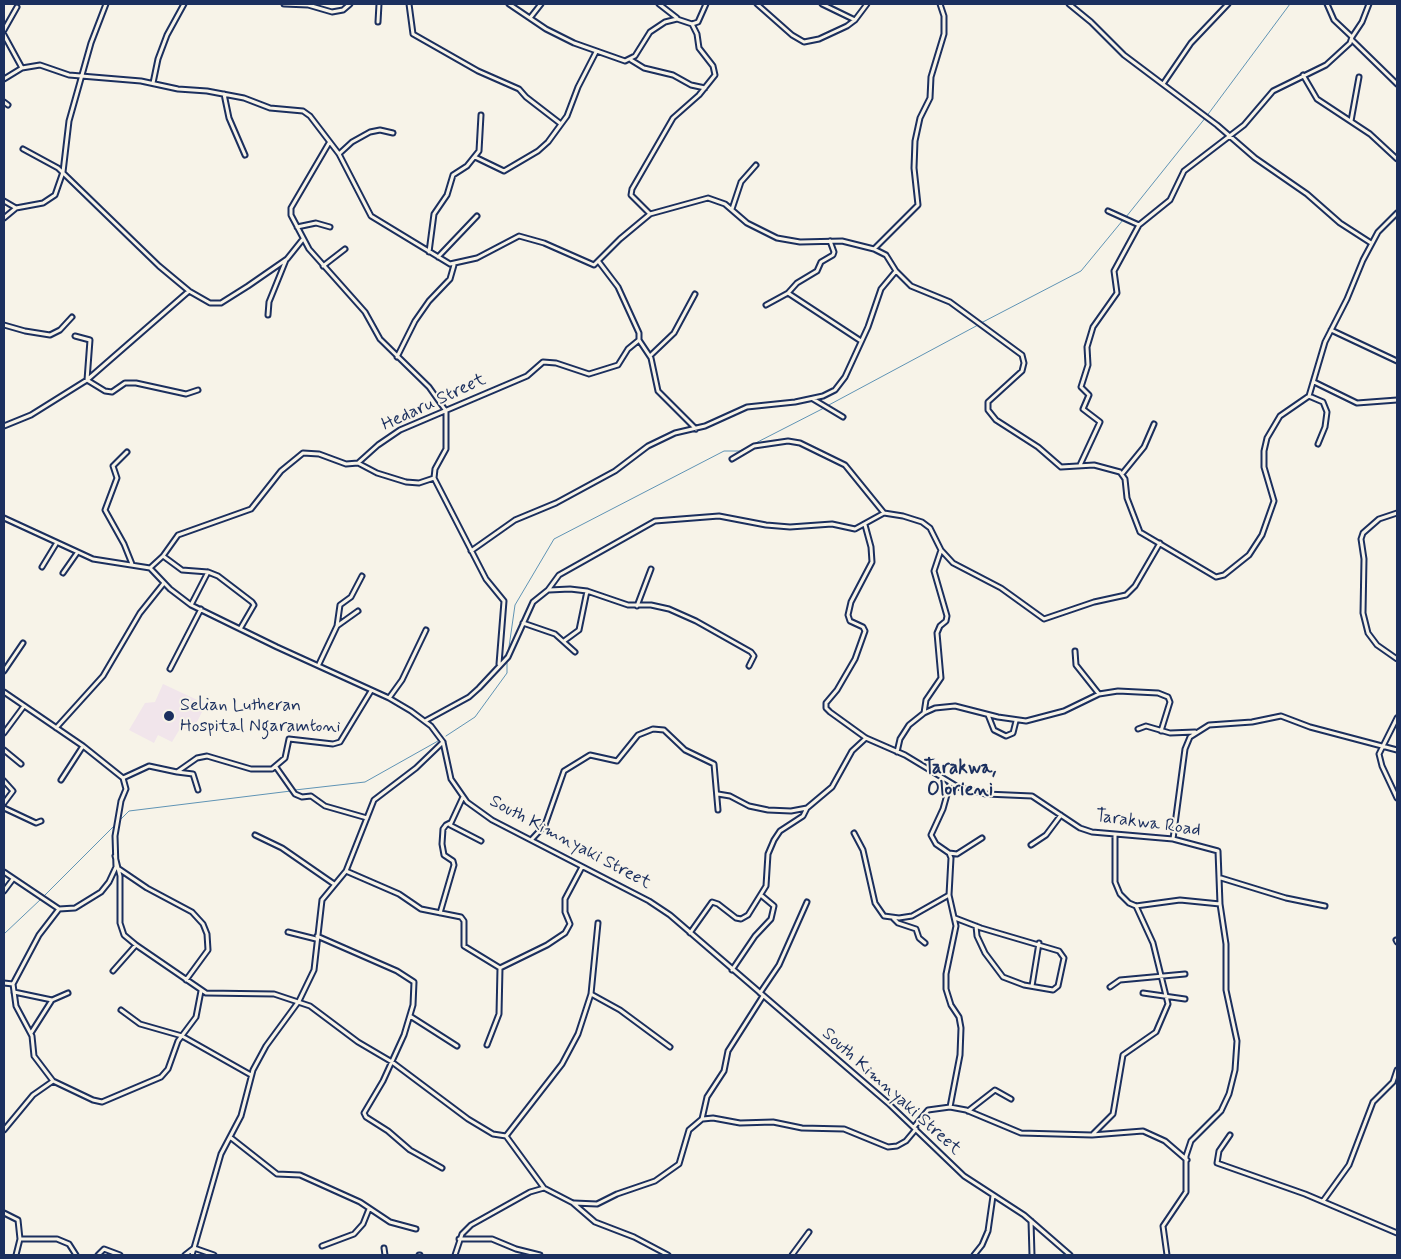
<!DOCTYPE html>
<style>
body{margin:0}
#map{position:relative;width:1401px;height:1259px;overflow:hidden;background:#f7f3e8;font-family:Mynerve,sans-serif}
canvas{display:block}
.frame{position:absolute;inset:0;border:5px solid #1b2f5e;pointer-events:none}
</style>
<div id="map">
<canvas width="1401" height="1259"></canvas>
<div class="frame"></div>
</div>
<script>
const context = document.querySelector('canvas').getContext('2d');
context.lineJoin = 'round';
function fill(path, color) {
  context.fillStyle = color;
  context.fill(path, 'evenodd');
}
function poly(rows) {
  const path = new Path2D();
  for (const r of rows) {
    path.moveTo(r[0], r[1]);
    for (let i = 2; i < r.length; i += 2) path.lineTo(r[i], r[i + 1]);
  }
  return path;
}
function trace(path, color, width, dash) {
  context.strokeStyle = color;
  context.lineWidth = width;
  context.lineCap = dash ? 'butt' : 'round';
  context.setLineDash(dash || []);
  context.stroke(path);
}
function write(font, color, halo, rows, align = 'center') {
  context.font = font + ' Mynerve,sans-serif';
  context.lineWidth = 4;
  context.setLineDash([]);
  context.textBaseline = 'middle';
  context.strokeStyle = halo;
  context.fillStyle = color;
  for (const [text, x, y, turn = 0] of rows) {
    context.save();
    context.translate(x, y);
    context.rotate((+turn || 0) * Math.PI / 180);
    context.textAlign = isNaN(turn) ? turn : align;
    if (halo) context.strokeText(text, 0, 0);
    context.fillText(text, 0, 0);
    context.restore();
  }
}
fill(poly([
 [163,684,206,704,192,732,181,727,172,742,158,735,154,743,129,730,145,703,155,702]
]), '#f1e5eb');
trace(poly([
 [1126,217,1206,117,1290,4],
 [981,323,1081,271,1123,220],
 [827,406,978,325],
 [508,654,515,605,554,539,724,451,740,451,824,408],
 [446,736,475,717,507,673,507,663],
 [295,790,365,782,438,741],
 [118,822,129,811,291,791],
 [44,896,115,825],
 [4,934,41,899]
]), '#5f93b4', 1);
const street = poly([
 [284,4,308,5,332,12,343,10,350,4],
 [409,4,413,34,478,71,519,89,526,97,561,124],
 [509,4,546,29,574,43,625,61,635,56,650,32,665,22,677,19,692,24,698,22,706,4],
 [659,4,677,18],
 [757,4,792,35,804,42,819,39,847,26,855,20,867,4],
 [822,4,855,20],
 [1069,4,1091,22,1124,55,1217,125,1255,158,1307,194,1340,223,1371,243],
 [530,18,541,4],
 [378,22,379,4],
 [4,30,17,7],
 [4,35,22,68],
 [1352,37,1362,22,1369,4],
 [1352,40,1397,84],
 [631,60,644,68,673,75,691,85,705,88],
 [1303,75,1317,99,1370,134,1397,159],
 [4,79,22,68,40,65,69,75,141,81,178,89,207,91,244,98,270,108,303,111,310,116,339,154,371,216,450,264,477,258,519,236,544,243,594,265,620,239,650,214,708,198,725,204,747,223,777,238,800,242,842,241,874,249,886,255,896,271,911,286,950,302,1022,355,1024,363,1022,371,988,402,988,410,996,420,1038,447,1061,467,1094,465,1120,472,1125,479,1127,498,1140,532,1216,577,1224,575,1249,555,1262,535,1274,501,1264,467,1264,451,1267,438,1280,416,1309,396,1325,342,1347,299,1363,260,1378,232,1397,213],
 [153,83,158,59,167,35,184,4],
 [1163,84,1191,43,1228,4],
 [224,94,229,118,245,155],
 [4,102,8,105],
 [1351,121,1359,77],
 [329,143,291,208,291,215,309,249,365,312,380,339,429,387,446,411,446,449,435,469,434,478,486,579,504,601,499,664],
 [23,149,58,168,159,266,189,291,210,303,221,303,248,286,287,259,303,239],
 [339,154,352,142,370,132,380,130,393,133],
 [475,157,504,171,538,151,548,142,567,116,578,87,596,52],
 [4,201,16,208],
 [732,209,741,182,756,165],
 [1108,211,1139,225],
 [650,214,631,195,632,189,673,118,699,95,715,75,713,66,699,48,697,34,692,24],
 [4,218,16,208,43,203,55,195,63,172,69,121,91,43,106,4],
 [297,227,316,223,330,227],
 [874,249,918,205,914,168,915,141,920,118,930,98,931,77,944,34,944,16,940,4],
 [429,252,434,214,447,195,453,175,467,166,479,151,481,115],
 [438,257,477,216],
 [323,266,345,249],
 [788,293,861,341],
 [766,305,788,293,797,283,817,271,821,262,833,255,834,252,830,241],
 [268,315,269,302,286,260],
 [4,325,25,331,50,335,60,330,72,317],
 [1331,330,1397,361],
 [75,336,90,340,87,380,105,391,112,392,125,383,136,383,186,394,198,390],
 [639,340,651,358,658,391,696,429],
 [650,356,674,333,695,294],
 [397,357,415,321,429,301,450,279,454,265],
 [1314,382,1357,403,1397,400],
 [1309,396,1323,402,1327,412,1325,427,1318,444],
 [813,399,843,417],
 [4,426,31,415,87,380,189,291],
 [127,452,113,466,117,478,105,510,124,544,132,564],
 [732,459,754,446,788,441,800,443,845,465,884,513],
 [358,463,377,473,406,482,419,483,434,478],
 [1080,465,1100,422,1083,409,1089,395,1081,387,1088,365,1087,347,1093,327,1117,293,1114,271,1139,225,1170,200,1184,171,1244,125,1273,91,1326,65,1350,43,1352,37,1334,20,1327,4],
 [1122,474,1144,447,1154,424],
 [1397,513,1379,519,1363,533,1361,539,1364,559,1363,613,1368,633,1377,645,1397,659],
 [4,518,93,559,150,568,170,589,191,605,277,647,389,698,411,711,431,726,443,742,451,779,467,802,492,820,649,901,670,915,888,1103,964,1176,1024,1215,1070,1255],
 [865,525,871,547,872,562,851,602,848,615,850,621,863,627,865,631,855,659,837,690,826,703,826,708,830,712,866,738,905,755,958,787,986,794,1032,796,1080,828,1092,832,1173,839,1218,851,1220,904,1226,944,1226,990,1237,1041,1235,1070,1229,1094,1221,1111,1191,1141,1186,1156,1186,1192,1163,1226,1167,1255],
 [471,551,515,520,556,503,615,471,648,446,675,433,705,426,747,407,795,402,823,396,835,390,845,377,868,327,881,289,896,271],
 [163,556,182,570,208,572,218,576,252,602,254,605,240,629],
 [42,567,56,544],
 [150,568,163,556,178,535,251,509,281,471,303,453,319,454,346,464,358,463,378,445,400,430,527,376,543,362,556,363,589,374,618,365,628,349,639,340,639,333,618,287,599,262],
 [63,573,77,553],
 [549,590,570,589,587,591,628,605,651,605,669,609,696,621,751,652,754,656,749,666],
 [191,605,208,572],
 [637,606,651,569],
 [523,623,555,634,575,652],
 [337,626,340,605,351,597,362,576],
 [564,641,579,630,587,591],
 [1075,651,1076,665,1099,694],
 [319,664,337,626,358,611],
 [170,669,201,609],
 [4,671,23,643],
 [4,692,83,746,123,778,149,766,177,772,197,758,207,756,251,769,272,769,285,758,289,739,333,744,340,742,371,691],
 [389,698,402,680,426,630],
 [924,713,926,700,941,678,937,633,940,626,946,621,947,616,934,571,941,550],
 [988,715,994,730,1006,736,1013,733,1016,721],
 [1397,718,1379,754,1382,766,1397,798],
 [425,721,469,697,479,688,508,657,533,602,548,590,559,575,655,521,719,516,766,525,790,527,832,524,855,529,884,513,903,516,922,522,930,528,941,550,953,563,1001,588,1044,619,1094,602,1126,595,1135,586,1160,543],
 [56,728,103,676,140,613,164,583],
 [1138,729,1146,726,1170,733,1195,732],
 [4,733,24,706],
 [4,750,21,764],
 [897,752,900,739,909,725,924,713,935,708,955,706,998,717,1026,721,1064,711,1099,694,1118,691,1158,693,1168,697,1170,702,1161,731],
 [276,767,295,794,302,797,311,796,325,806,367,818],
 [177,772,193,774,198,790],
 [61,780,83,746],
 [4,781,13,791,4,803],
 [950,784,943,809,931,835,936,844,949,853,951,858,949,895,956,926,946,974,946,989,951,1005,959,1017,961,1028,960,1055,950,1107],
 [718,794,730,796,749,806,768,810,791,811,807,808,832,787,852,751,866,738],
 [463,797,450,825,481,841],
 [4,808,36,823,41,821],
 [854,833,863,850,875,903,884,916,899,918,912,916,949,895],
 [255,835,282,848,334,884],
 [1115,835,1115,882,1120,894,1129,903,1136,906,1180,900,1220,904],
 [532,839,545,825,564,771,590,755,617,761,638,735,653,729,664,730,685,750,714,764,718,810],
 [1173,839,1185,749,1190,737,1209,725,1252,722,1281,716,1310,727,1397,750],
 [1031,845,1046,835,1061,815],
 [949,853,957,854,982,838],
 [115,856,120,876,120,923,124,935,136,945,206,993,274,994,310,1006,358,1042,392,1062,468,1119,493,1134,506,1136,544,1188,573,1203,595,1222,634,1237,668,1255],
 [119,869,147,888,192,912,203,924,207,934,208,950,186,980],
 [346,871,399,894,421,909,461,917,464,921,464,946,500,968,547,945,565,933,570,924,565,912,565,899,582,867],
 [4,872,59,909,75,908,101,892,109,882,116,867,115,836,121,801,126,789,123,778],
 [1221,878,1286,898,1325,906],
 [4,891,13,879],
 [440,913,454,865,453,861,444,855,442,844,443,829,446,825,450,823],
 [893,918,898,923,916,929,919,938,925,943],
 [955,918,981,928,1059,951,1064,958,1058,986,1053,990,1024,985,1003,977,985,953,977,936,976,926],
 [288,932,316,939],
 [690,933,712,902,718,904,736,918,741,919,748,915,766,886,768,854,774,840,780,831,803,816,807,808],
 [317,936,397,971,414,982,413,1005,404,1035,383,1081,364,1113,366,1117,388,1131,410,1150,442,1168],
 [1396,940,1397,942],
 [732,970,755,936,771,919,774,906,762,896],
 [113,971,136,945],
 [4,983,13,984],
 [1032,986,1039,943],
 [1110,987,1120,980,1185,974],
 [14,992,52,1000],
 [760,993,779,965,807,902],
 [1143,993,1185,999],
 [591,994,620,1010,670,1047],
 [121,1010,140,1024,182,1036,251,1075],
 [410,1016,457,1046],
 [31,1033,52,1000,68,993],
 [487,1045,499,1014,500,968],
 [53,1081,34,1056,32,1036,16,1006,13,984,39,935,59,909],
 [968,1111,995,1090,1011,1099],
 [703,1119,713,1118,740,1123,773,1122,802,1128,844,1129,888,1147,897,1146,906,1141,916,1129],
 [914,1127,928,1110,950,1107,966,1110,1021,1133,1092,1135,1143,1131,1165,1141,1187,1160],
 [4,1130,33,1095,53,1081,93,1100,102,1102,161,1077,168,1069,178,1041,196,1017,201,991],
 [1093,1134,1113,1114,1123,1055,1156,1032,1168,1004,1153,943,1136,906],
 [1230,1135,1219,1151,1217,1163,1305,1194,1397,1233],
 [506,1136,562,1064,578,1034,591,994,598,923],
 [230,1137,277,1174,300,1175,360,1202,390,1222,416,1229],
 [1323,1201,1349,1165,1373,1102,1393,1082,1397,1070],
 [574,1203,597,1204,617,1194,655,1181,679,1164,689,1130,702,1119,707,1097,724,1071,728,1051,763,996],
 [4,1213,18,1220,20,1239,57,1239,69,1244,76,1255],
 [1031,1221,1032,1255],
 [459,1239,492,1239,516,1249,540,1255],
 [322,1246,354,1234,363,1224,369,1209],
 [384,1248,385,1255],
 [16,1255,20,1239],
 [98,1255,104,1249,120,1255],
 [185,1255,194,1248,214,1255],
 [192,1255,221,1154,241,1116,253,1070,266,1046,299,1001,314,970,322,900,346,871,374,800,416,768,443,742],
 [419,1255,420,1255],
 [455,1255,462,1234,471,1225,530,1192,544,1188],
 [792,1255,809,1232],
 [974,1255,982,1245,988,1231,993,1196]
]);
trace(street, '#1b2f5e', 7);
trace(street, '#f7f3e8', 3);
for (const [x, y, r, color] of [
 [169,716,6,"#1b2f5e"]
]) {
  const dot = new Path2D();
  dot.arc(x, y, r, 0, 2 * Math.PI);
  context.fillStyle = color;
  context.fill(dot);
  trace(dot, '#f7f3e8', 2);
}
write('18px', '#1b2f5e', '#f7f3e8', [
 ["Hedaru Street",434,403,-25],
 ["Tarakwa Road",1148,824,8],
 ["South Kimnyaki Street",570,843,28],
 ["South Kimnyaki Street",891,1092,42]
]);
write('18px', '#1b2f5e', '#f7f3e8', [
 ["Selian Lutheran",180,706],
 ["Hospital Ngaramtoni",180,727]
], 'left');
write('bold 19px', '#1b2f5e', '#f7f3e8', [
 ["Tarakwa,",960,769],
 ["Olorieni",960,791]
]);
</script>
